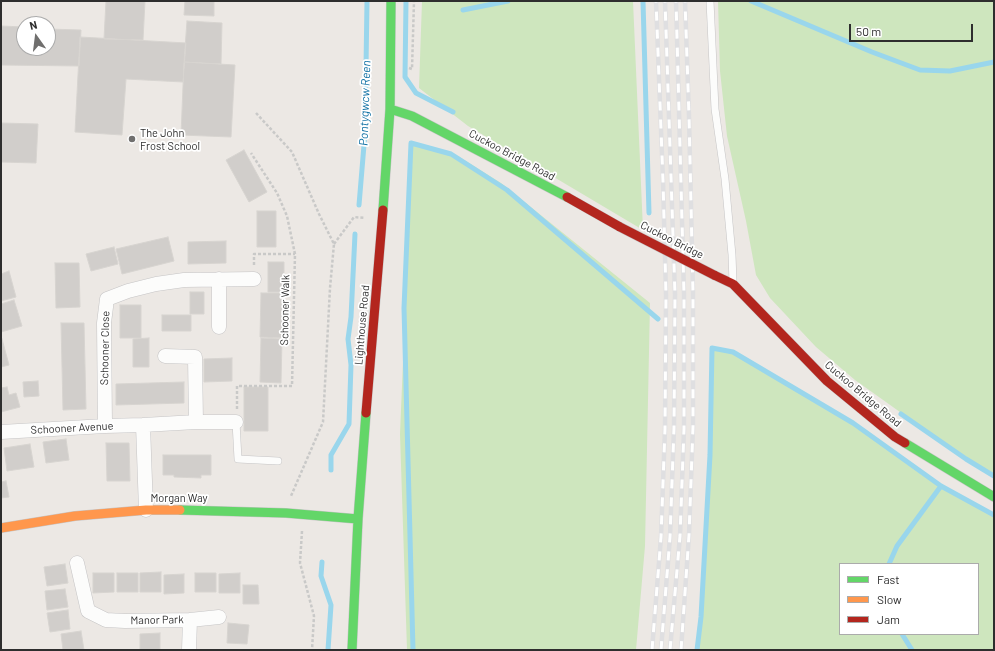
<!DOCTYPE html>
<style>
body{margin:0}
#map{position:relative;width:995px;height:651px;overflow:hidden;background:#ece8e4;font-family:Barlow,sans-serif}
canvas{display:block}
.frame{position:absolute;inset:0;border:2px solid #2e2e2e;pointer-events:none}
.legend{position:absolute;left:839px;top:563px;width:140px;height:72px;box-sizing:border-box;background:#fff;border:1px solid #ababab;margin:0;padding:5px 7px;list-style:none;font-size:12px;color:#2e2e2e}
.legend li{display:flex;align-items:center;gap:8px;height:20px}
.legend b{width:20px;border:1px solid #ababab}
.north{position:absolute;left:16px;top:16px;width:40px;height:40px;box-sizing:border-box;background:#fff;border:1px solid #ababab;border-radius:50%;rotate:346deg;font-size:11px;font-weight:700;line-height:16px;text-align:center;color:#2e2e2e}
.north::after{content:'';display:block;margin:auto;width:14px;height:18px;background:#706f6e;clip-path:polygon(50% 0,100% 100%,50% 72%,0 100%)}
.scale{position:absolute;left:849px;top:24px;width:124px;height:18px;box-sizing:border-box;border:2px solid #2e2e2e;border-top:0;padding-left:5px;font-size:12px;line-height:14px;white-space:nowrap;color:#2e2e2e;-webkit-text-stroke:3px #fff;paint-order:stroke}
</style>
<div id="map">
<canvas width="995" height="651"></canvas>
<div class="frame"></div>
<ul class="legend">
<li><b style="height:5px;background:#63d668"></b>Fast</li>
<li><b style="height:5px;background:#ff974d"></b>Slow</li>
<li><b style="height:5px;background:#b3261e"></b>Jam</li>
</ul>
<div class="north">N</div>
<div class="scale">50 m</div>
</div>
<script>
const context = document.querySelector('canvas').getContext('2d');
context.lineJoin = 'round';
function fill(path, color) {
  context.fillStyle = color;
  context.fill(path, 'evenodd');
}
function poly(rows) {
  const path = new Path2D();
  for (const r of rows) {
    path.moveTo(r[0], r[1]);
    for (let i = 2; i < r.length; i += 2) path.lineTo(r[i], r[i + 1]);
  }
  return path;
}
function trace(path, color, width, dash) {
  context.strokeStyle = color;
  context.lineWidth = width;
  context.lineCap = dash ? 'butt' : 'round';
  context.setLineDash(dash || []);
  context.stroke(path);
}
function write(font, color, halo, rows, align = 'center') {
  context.font = font + ' Barlow,sans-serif';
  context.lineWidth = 3.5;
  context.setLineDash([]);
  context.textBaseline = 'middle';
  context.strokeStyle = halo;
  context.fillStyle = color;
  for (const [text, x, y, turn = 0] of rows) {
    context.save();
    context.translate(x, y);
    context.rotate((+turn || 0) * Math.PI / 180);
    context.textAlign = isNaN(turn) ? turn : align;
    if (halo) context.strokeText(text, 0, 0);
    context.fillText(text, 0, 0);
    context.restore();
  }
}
fill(poly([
 [422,1,633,1,643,230,468,126,419,88],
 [718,1,994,1,994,476,966,459,855,380,816,347,770,298,756,275,746,221,727,136,720,71],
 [412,144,458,156,501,183,650,303,645,546,636,650,407,650,400,434],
 [712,348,733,352,853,423,941,486,994,515,994,650,697,650,701,617,710,455],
 [840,564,978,564,978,634,840,634]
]), '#cee6be');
trace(poly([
 [406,1,405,77,416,93,453,112],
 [643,1,649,213],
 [751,1,872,52,920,70,950,71,994,62],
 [463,10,508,1],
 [359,205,365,133,367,1],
 [901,414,966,459,994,476],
 [331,470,331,455,349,424,351,365,348,339,351,317,355,234],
 [322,562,321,576,331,605,328,650],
 [889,564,897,546,941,486],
 [902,634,912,650],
 [413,650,404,308,411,143,451,154,507,190,658,319],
 [697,650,701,617,710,455,712,348,733,352,853,423,941,486,994,515]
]), '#99d6ec', 5);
const building = poly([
 [106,1,145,1,143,40,104,39,106,1],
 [185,1,214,1,214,16,184,15,185,1],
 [187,21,222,23,221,64,184,62,187,21],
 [1,26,24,27,24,48,48,48,48,29,81,30,79,66,1,65,1,26],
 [80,37,186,43,183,82,126,79,122,135,75,132,80,37],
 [184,62,235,65,231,137,181,135,184,62],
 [1,123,38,124,36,163,1,162,1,123],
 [244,150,267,192,249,202,226,160,244,150],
 [257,211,276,211,276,247,257,247,257,211],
 [168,237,174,261,122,274,116,249,168,237],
 [226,241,226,263,188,264,188,242,226,241],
 [114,247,118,264,91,271,86,254,114,247],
 [268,262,284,262,284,292,268,292,268,262],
 [55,263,79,263,80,307,56,308,55,263],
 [9,271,16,297,1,301,1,274,9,271],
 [190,292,204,292,204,314,190,314,190,292],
 [261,293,283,293,283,338,260,337,261,293],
 [14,300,22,326,1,332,1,304,14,300],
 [120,305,141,305,141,338,120,338,120,305],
 [162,315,191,315,191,331,162,331,162,315],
 [61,323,84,323,86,409,63,410,61,323],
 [149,338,149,367,133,367,133,339,149,338],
 [261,338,282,339,281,383,260,382,261,338],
 [2,339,9,365,1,367,1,340,2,339],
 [232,358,232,381,204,382,204,359,232,358],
 [38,381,39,396,24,397,23,382,38,381],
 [184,382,184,403,116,405,116,384,184,382],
 [7,387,9,395,16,393,20,407,1,412,1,388,7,387],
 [244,387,268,387,268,431,244,431,244,387],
 [66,439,69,460,46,463,43,442,66,439],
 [106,443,129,443,130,481,107,481,106,443],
 [30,444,34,467,7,471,4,448,30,444],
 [163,455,211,455,211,475,201,475,201,478,174,477,174,475,163,475,163,455],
 [6,481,9,497,1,498,1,482,6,481],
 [65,564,68,583,47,586,44,567,65,564],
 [161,572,161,592,140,592,140,573,161,572],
 [93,573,114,573,114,592,93,593,93,573],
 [117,573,138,573,138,592,117,592,117,573],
 [195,573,216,573,216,592,195,592,195,573],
 [240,573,240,593,219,593,219,574,240,573],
 [184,574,184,593,164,594,164,575,184,574],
 [243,585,258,585,259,604,243,604,243,585],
 [65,589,68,607,47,610,45,591,65,589],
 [68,610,70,629,50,632,47,613,68,610],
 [228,623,249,625,247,644,227,643,228,623],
 [81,631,84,650,63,650,61,634,81,631],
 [160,633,160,650,140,650,140,634,160,633]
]);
fill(building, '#d1cecb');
trace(building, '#d7d4d0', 1);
const lane = poly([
 [710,1,715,109,725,179,732,255,733,282],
 [236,422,238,459,278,461]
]);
const street = poly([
 [219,327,219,279],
 [165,356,195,357,196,422],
 [143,425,196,422,236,422],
 [105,426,104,323,107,299,128,291,156,284,184,280,254,279],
 [1,432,105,426,143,425,146,510],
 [77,563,88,611,106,620,125,621,190,620,189,650],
 [190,620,219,617]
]);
const fast = poly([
 [390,109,412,116,567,197],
 [383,210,390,109,391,1],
 [905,443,994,497],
 [180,510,286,513,358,519],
 [352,650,358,519,366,413]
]);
const slow = poly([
 [1,528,75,516,146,510,180,510]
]);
const jam = poly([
 [567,197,620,227],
 [714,275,733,284,827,381,895,437,905,443],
 [366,413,383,210]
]);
trace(lane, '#c5c4c5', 8);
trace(street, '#c5c4c5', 15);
trace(fast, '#c5c4c5', 10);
trace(slow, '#c5c4c5', 10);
trace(jam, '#c5c4c5', 10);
trace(poly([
 [409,68,412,69,414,1],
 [256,113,292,152,319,214,334,244,330,288,323,422,291,496],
 [334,244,354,217,365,218],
 [254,265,254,254,295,254],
 [237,409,237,386,292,386,295,254,287,216,277,193,251,153],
 [302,531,300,563,314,616,312,650]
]), '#c9c9c8', 2.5, [3, 2]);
trace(lane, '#fcfcfb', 7);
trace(street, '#fcfcfb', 14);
trace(fast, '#63d668', 9);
trace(slow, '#ff974d', 9);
trace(jam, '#b3261e', 9);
const rail = poly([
 [652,650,661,537,665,429,666,295,663,181,656,1],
 [661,650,670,537,674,428,675,294,665,1],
 [670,650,680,536,684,429,684,294,676,1],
 [681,650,689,535,693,427,693,293,689,116,685,1]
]);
trace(rail, '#dfdfe1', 4.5);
trace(rail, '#fff', 3, [9]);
const jamBridge = poly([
 [620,227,714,275]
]);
trace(jamBridge, '#c5c4c5', 10, []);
trace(jamBridge, '#b3261e', 9);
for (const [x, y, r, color] of [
 [132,139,4,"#706f6e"]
]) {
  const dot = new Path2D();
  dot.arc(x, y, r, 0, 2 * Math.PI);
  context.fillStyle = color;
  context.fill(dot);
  trace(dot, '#fff', 1.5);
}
write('11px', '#2e2e2e', '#fff', [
 ["The John",140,133],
 ["Frost School",140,146]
], 'left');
write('11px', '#2e2e2e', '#fff', [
 ["Cuckoo Bridge Road",512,155,28],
 ["Cuckoo Bridge",672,240,27],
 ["Schooner Walk",285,310,-89],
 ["Lighthouse Road",362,325,-85],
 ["Schooner Close",105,348,-89],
 ["Cuckoo Bridge Road",863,394,40],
 ["Schooner Avenue",72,428,-3],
 ["Morgan Way",179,498],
 ["Manor Park",157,620,-1]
]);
write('italic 12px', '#0d6fa3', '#fff', [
 ["Pontygwcw Reen",365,103,-88]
]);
</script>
